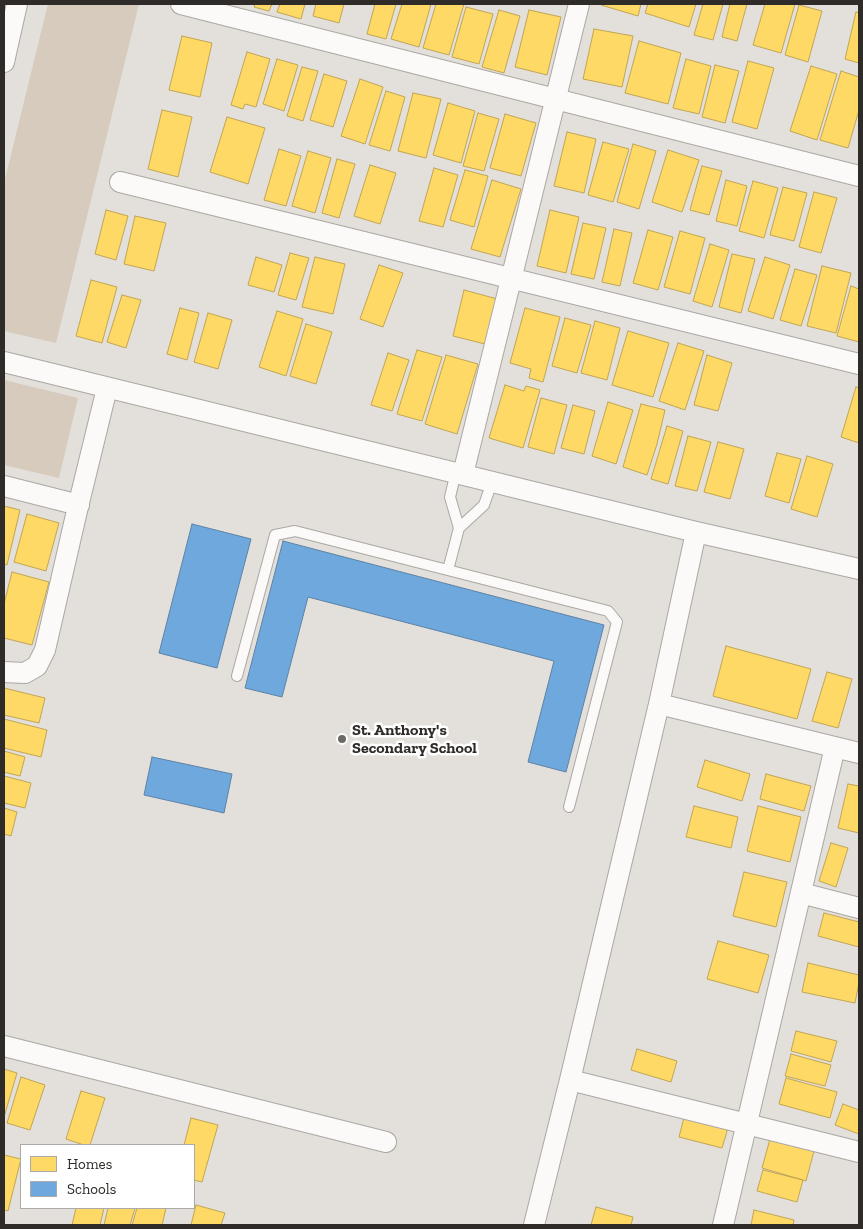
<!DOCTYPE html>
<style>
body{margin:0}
#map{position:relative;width:863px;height:1229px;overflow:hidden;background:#e3dfda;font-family:"Zilla Slab",serif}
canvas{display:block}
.frame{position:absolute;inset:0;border:5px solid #2e2b28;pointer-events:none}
.legend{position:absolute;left:20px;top:1144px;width:175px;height:65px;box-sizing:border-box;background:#fff;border:1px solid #abaaa9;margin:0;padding:6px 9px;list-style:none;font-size:15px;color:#2e2b28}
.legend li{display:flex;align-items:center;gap:10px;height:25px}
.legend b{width:25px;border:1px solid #abaaa9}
</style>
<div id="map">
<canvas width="863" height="1229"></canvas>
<div class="frame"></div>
<ul class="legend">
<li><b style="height:14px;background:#ffd966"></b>Homes</li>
<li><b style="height:14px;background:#6fa8dc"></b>Schools</li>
</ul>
</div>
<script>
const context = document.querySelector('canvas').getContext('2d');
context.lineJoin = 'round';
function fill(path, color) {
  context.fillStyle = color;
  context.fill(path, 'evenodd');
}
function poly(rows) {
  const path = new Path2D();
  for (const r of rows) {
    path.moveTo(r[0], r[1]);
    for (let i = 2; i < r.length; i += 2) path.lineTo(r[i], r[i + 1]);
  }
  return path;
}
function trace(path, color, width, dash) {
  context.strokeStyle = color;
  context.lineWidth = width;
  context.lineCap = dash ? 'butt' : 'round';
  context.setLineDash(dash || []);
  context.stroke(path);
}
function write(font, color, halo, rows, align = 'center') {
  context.font = font + ' "Zilla Slab",serif';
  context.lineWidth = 5;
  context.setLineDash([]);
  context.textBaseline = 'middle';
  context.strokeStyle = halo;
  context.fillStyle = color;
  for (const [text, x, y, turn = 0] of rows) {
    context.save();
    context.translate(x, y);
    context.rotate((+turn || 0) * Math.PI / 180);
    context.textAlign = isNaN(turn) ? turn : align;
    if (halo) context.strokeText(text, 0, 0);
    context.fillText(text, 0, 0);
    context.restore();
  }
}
fill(poly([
 [48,4,139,4,56,343,4,331,4,183],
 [4,380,78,398,59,478,4,465]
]), '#d6cbbd');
const homes = poly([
 [255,4,272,4,269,11,254,7,255,4],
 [280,4,305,4,301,19,277,12,280,4],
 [316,4,344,4,339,23,313,16,316,4],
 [375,4,396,4,386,39,367,34,375,4],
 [402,4,431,4,419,47,391,39,402,4],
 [436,4,464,4,449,55,423,48,436,4],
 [601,4,641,4,638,16,601,5,601,4],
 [648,4,696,4,689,27,645,13,648,4],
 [703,4,723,4,713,40,694,35,703,4],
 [730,4,747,4,737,41,722,37,730,4],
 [765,4,795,4,781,53,753,45,765,4],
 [799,5,822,11,808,62,785,55,799,5],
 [466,7,493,14,479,64,452,57,466,7],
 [499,10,520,16,504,73,482,67,499,10],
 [529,10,561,17,547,75,515,67,529,10],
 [856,12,859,13,859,63,845,59,856,12],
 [594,29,633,36,622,87,583,79,594,29],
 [182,36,212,43,200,97,169,90,182,36],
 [639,41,681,53,668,104,625,93,639,41],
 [247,52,270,59,256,107,245,104,243,109,231,105,247,52],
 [277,59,298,65,284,111,263,104,277,59],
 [686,59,711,66,699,114,673,108,686,59],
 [748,61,774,68,757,129,732,122,748,61],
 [715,65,739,71,725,123,702,117,715,65],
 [811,66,837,74,817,140,790,131,811,66],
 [302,67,318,71,303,121,287,116,302,67],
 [841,71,859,77,859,110,848,148,820,140,841,71],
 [324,74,347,81,333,127,310,120,324,74],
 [360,79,383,87,365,144,341,136,360,79],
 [386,91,405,97,390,151,369,145,386,91],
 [413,93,441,99,426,158,398,151,413,93],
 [448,103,475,111,461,163,433,155,448,103],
 [162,110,192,117,178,177,148,169,162,110],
 [478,113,499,119,484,171,463,166,478,113],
 [505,114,536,123,521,176,490,168,505,114],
 [227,117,265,128,248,184,210,172,227,117],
 [567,132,596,139,584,193,554,186,567,132],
 [603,142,629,149,613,202,588,195,603,142],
 [633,144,656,151,639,209,617,202,633,144],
 [279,149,301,156,286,206,264,200,279,149],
 [668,150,699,160,682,212,652,202,668,150],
 [308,151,331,158,315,213,292,206,308,151],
 [337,159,355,164,339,218,322,213,337,159],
 [370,165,396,173,380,224,354,216,370,165],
 [702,166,722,171,709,215,690,210,702,166],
 [434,168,458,175,443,227,419,221,434,168],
 [465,170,488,176,474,227,450,220,465,170],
 [492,180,521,189,500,257,471,249,492,180],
 [726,180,747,186,737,226,716,221,726,180],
 [753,181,778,188,764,238,739,231,753,181],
 [783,187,807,193,794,241,770,235,783,187],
 [814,192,837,198,821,253,799,247,814,192],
 [106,210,128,216,116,260,95,254,106,210],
 [550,210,579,217,566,273,537,266,550,210],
 [135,216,166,223,154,271,124,264,135,216],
 [583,223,606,228,594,279,571,274,583,223],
 [614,229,632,233,620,286,602,282,614,229],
 [648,230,673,237,658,290,633,283,648,230],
 [680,231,705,238,690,294,664,287,680,231],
 [710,244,729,250,712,307,693,301,710,244],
 [290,253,309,258,296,300,278,295,290,253],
 [732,254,755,259,741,313,719,307,732,254],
 [256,257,282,265,274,292,248,285,256,257],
 [315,257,345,264,333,314,302,307,315,257],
 [765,257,790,265,773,319,748,311,765,257],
 [379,265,403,273,383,327,360,319,379,265],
 [822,266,851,273,836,333,807,326,822,266],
 [795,269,817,275,801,326,780,320,795,269],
 [91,280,117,287,102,343,76,336,91,280],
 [851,286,859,289,859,342,837,336,851,286],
 [464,290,501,300,489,345,453,336,464,290],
 [122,295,141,300,126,348,107,342,122,295],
 [180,308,199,313,187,360,167,354,180,308],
 [525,308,560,317,543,382,529,378,531,369,510,363,525,308],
 [277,311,303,319,286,376,259,367,277,311],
 [208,313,232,320,218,369,194,362,208,313],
 [565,318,591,325,577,373,552,366,565,318],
 [595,321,620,328,607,380,581,373,595,321],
 [306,324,332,332,316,384,290,376,306,324],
 [628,331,669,343,653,397,612,385,628,331],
 [678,343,704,351,685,410,659,401,678,343],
 [417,350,442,357,422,421,397,414,417,350],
 [388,353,409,360,392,411,371,405,388,353],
 [446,355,478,364,457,434,425,424,446,355],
 [707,355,732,363,718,411,694,405,707,355],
 [505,385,524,391,526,386,540,390,523,448,489,438,505,385],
 [856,387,859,388,859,443,841,437,856,387],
 [541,398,567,405,554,454,528,447,541,398],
 [608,402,633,410,616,464,592,456,608,402],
 [641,404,665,410,657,444,647,475,623,467,641,404],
 [573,405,595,411,584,454,561,448,573,405],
 [667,426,683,431,668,484,651,479,667,426],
 [688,436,711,442,697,491,675,486,688,436],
 [718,442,744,449,730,499,704,492,718,442],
 [777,453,801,459,789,503,765,496,777,453],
 [807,456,833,464,817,517,791,509,807,456],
 [4,506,20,510,7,565,4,564,4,506],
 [27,514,59,523,46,571,14,562,27,514],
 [12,572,49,582,32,645,4,638,4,604,12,572],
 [726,646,811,669,797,719,713,696,726,646],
 [827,672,852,679,838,728,812,721,827,672],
 [4,688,45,698,39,723,4,715,4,688],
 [4,719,47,730,41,757,4,748,4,719],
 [4,751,25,757,20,776,4,772,4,751],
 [705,760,750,774,742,801,697,787,705,760],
 [766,774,811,786,804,811,760,799,766,774],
 [4,776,31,783,25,808,4,803,4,776],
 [848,784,859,786,859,833,838,828,848,784],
 [694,806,738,817,731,848,686,837,694,806],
 [758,806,801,817,790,862,747,851,758,806],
 [4,808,17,812,11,836,4,834,4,808],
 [831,843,848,848,836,887,819,881,831,843],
 [744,872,787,882,776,927,733,916,744,872],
 [824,913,859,922,859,947,818,936,824,913],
 [718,941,769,955,758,993,707,979,718,941],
 [808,963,859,975,859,982,855,1003,802,992,808,963],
 [796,1031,837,1041,831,1062,791,1051,796,1031],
 [637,1049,677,1061,671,1082,631,1070,637,1049],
 [791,1054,831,1065,825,1086,785,1076,791,1054],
 [4,1069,17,1073,4,1117,4,1069],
 [21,1077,45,1085,30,1130,7,1123,21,1077],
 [786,1078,837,1092,830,1118,779,1104,786,1078],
 [81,1091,105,1098,90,1145,84,1145,66,1139,81,1091],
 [843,1104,859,1110,859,1134,835,1125,843,1104],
 [686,1110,730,1121,722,1148,679,1137,686,1110],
 [191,1118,218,1125,202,1182,194,1180,194,1145,184,1145,191,1118],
 [770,1139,814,1151,806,1181,762,1168,770,1139],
 [4,1155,21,1159,8,1211,4,1210,4,1155],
 [763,1170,803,1180,797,1202,757,1191,763,1170],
 [196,1205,225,1213,221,1225,191,1225,196,1205],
 [596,1207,633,1217,631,1225,591,1225,596,1207],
 [76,1208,104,1208,100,1225,72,1225,76,1208],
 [108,1208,135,1208,130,1225,104,1225,108,1208],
 [137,1208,166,1208,162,1225,132,1225,137,1208],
 [754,1210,794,1220,793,1225,751,1225,754,1210]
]);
fill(homes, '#ffd966');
trace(homes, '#c0a553', 1);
const schools = poly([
 [192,524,251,539,217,668,159,653,192,524],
 [283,541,604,625,566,772,528,762,554,661,308,597,282,697,245,688,283,541],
 [152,757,232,774,224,813,144,795,152,757]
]);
fill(schools, '#6fa8dc');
trace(schools, '#5c82a6', 1);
const lane = poly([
 [459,528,484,505,492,482],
 [448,570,459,528,450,497,456,472],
 [237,676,275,535,295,531,608,611,617,622,569,807]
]);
const street = poly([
 [181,4,859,176],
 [4,62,17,4],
 [120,182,859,364],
 [4,362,696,532,859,569],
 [463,474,579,4],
 [4,486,79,505],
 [4,672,25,673,37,666,45,650,76,515,107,388],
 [659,704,859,753],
 [801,893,859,908],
 [4,1046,386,1142],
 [570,1080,859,1152],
 [534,1225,570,1080,659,704,696,532],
 [723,1225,835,747]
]);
trace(lane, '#aba8a4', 12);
trace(street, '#aba8a4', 22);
trace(lane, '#fbfaf9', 10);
trace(street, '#fbfaf9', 20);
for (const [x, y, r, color] of [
 [342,739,5,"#6d6a66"]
]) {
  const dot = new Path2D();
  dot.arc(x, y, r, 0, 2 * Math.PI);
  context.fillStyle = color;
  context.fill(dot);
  trace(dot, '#fff', 2);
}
write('bold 16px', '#2e2b28', '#fff', [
 ["St. Anthony's",352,730],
 ["Secondary School",352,748]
], 'left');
</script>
